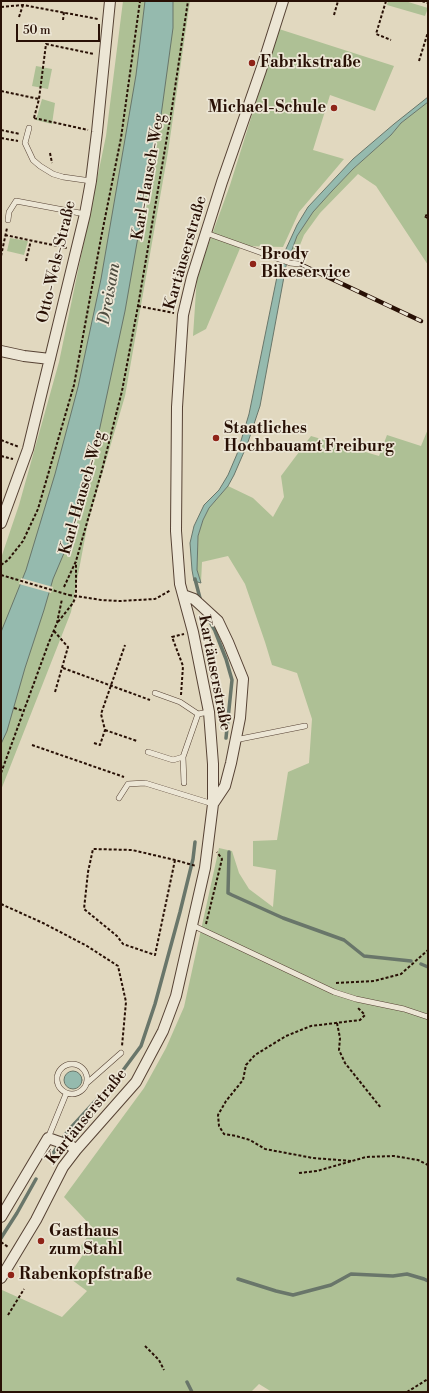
<!DOCTYPE html>
<meta charset="utf-8">
<style>
body{margin:0}
#map{position:relative;width:429px;height:1393px;overflow:hidden;background:#e1d8bf;font-family:"Libre Bodoni",serif}
canvas{display:block}
.frame{position:absolute;inset:0;border:2px solid #281005;pointer-events:none}
.scale{position:absolute;left:16px;top:24px;width:84px;height:18px;box-sizing:border-box;border:2px solid #281005;border-top:0;padding-left:5px;font-size:12px;line-height:14px;white-space:nowrap;color:#281005;-webkit-text-stroke:3px #ece6d5;paint-order:stroke}
</style>
<div id="map">
<canvas width="429" height="1393"></canvas>
<div class="frame"></div>
<div class="scale">50 m</div>
</div>
<script>
const context = document.querySelector('canvas').getContext('2d');
context.lineJoin = 'round';
function fill(path, color) {
  context.fillStyle = color;
  context.fill(path, 'evenodd');
}
function poly(rows) {
  const path = new Path2D();
  for (const r of rows) {
    if (r.length === 3) {
      path.moveTo(r[0] + r[2], r[1]);
      path.arc(r[0], r[1], r[2], 0, 2 * Math.PI);
      continue;
    }
    path.moveTo(r[0], r[1]);
    for (let i = 2; i < r.length; i += 2) path.lineTo(r[i], r[i + 1]);
  }
  return path;
}
function trace(path, color, width, dash) {
  context.strokeStyle = color;
  context.lineWidth = width;
  context.lineCap = dash ? 'butt' : 'round';
  context.setLineDash(dash || []);
  context.stroke(path);
}
function write(font, color, halo, rows, align = 'center') {
  context.font = font + ' "Libre Bodoni",serif';
  context.lineWidth = 3.5;
  context.setLineDash([]);
  context.textBaseline = 'middle';
  context.strokeStyle = halo;
  context.fillStyle = color;
  for (const [text, x, y, turn = 0] of rows) {
    context.save();
    context.translate(x, y);
    context.rotate((+turn || 0) * Math.PI / 180);
    context.textAlign = isNaN(turn) ? turn : align;
    if (halo) context.strokeText(text, 0, 0);
    context.fillText(text, 0, 0);
    context.restore();
  }
}
fill(poly([
 [123,1,190,1,168,152,125,396,88,522,71,612,1,790,1,558,19,505,59,362,106,136],
 [388,1,405,1,428,8,425,16,387,5],
 [279,29,394,66,375,111,330,95,313,150,344,159,299,212,283,247,241,246,206,329,193,336,197,276,230,185],
 [36,66,52,69,48,89,32,86],
 [42,99,55,103,52,124,36,120],
 [428,102,428,265,376,186,358,174,320,213,304,235,296,255,290,254,297,236,313,212,332,191,353,169,391,135,401,123],
 [10,238,28,241,24,255,7,251],
 [428,429,428,1392,272,1392,259,1384,251,1392,1,1392,1,1292,2,1290,62,1317,87,1291,68,1277,84,1253,79,1249,93,1228,64,1197,144,1088,166,1048,184,1007,219,848,232,851,239,873,249,889,273,907,276,870,253,866,253,841,277,840,288,772,309,763,312,719,297,673,272,665,265,642,245,584,228,556,202,562,201,583,197,570,198,536,203,520,209,508,228,486,253,498,273,517,284,497,281,476,311,436,379,456,387,435,421,446]
]), '#aec095');
const water = poly([
 [145,1,173,1,173,28,160,123,146,184,142,214,125,311,91,469,70,539,53,579,44,610,25,668,7,731,1,744,1,632,26,570,55,474,78,387,101,279,136,75,145,1],
 [428,97,428,102,401,123,391,135,353,169,332,191,313,212,297,236,286,266,260,406,247,445,234,475,228,486,209,508,203,520,198,536,197,570,201,583,194,581,192,570,190,543,194,526,204,505,219,490,228,475,237,454,249,414,280,262,297,225,308,207,353,159,394,124,428,97],
 [73,1080,9]
]);
fill(water, '#95baae');
trace(water, '#69766a', 1);
fill(poly([
 [21,578,53,587,51,593,19,584]
]), '#e1d8bf');
trace(poly([
 [195,579,201,602],
 [206,615,215,631,226,659,232,680,226,738],
 [229,852,228,893,232,895,283,918,344,940,364,956,411,961],
 [421,964,428,967],
 [50,1158,67,1132,121,1073,141,1046,155,1004,180,912,193,859,195,842],
 [1,1238,17,1213,36,1179],
 [238,1279,276,1291,293,1295,331,1285,351,1274,393,1276,407,1274,424,1279,428,1281],
 [187,1382,192,1392]
]), '#69766a', 3.5);
const service = poly([
 [29,128,25,143,33,160,40,166,53,174,63,177,91,181],
 [8,220,9,212,16,201,85,214],
 [206,233,290,263,299,264],
 [155,693,180,702,198,714,209,712],
 [235,740,305,726],
 [148,752,173,760,183,757],
 [184,783,183,757,198,714],
 [119,798,128,784,145,783,213,804],
 [192,925,334,992,356,999,404,1009,428,1017],
 [72,1079,15],
 [87,1083,121,1053],
 [48,1138,66,1094]
]);
const minor = poly([
 [1,351,24,356,50,359],
 [1,523,28,449,85,214,91,181,97,132,110,1],
 [183,595,194,599,218,621,228,642,243,679,240,718,231,763,225,786,213,804],
 [1,1217,48,1138,71,1146,76,1150],
 [1,1278,36,1220,63,1167,76,1150,136,1082,163,1031,176,996,205,868,213,804,213,764,209,712,193,632,180,584,176,531,177,407,183,315,192,277,222,182,261,70,283,1]
]);
trace(service, '#564234', 6);
trace(minor, '#564234', 12);
trace(poly([
 [386,1,376,34,391,40],
 [422,1,428,3],
 [1,7,23,5,98,19],
 [334,15,338,1],
 [19,17,23,5],
 [63,20,64,12],
 [419,61,428,32],
 [1,91,39,99],
 [34,118,39,99,46,44,94,54],
 [34,118,88,130],
 [1,130,20,134],
 [1,138,18,141],
 [50,153,52,163],
 [428,215,424,216,428,218],
 [5,235,67,248],
 [1,256,7,228],
 [26,261,31,240],
 [138,306,174,313],
 [1,440,19,447],
 [1,456,13,459],
 [1,565,8,560,23,541,38,509,74,385,101,238,121,138,140,1],
 [64,587,76,561,102,470,122,391,138,306,172,108,188,1],
 [69,595,101,600,120,601,155,599,171,590],
 [58,622,73,603,76,596,76,562],
 [54,631,68,647,55,692],
 [63,668,150,700],
 [181,695,183,666,172,637,184,634],
 [14,708,24,711],
 [105,730,137,741],
 [94,743,100,745,105,730,101,714,125,645],
 [32,745,124,777],
 [1,773,49,642,57,623,62,599],
 [175,860,155,955,123,944,117,936,84,909,88,872,93,849,132,850,175,860,196,866],
 [1,904,43,923,87,946,118,966,126,1002,122,1046],
 [206,924,222,859,217,852],
 [336,983,374,981,401,974,428,950],
 [337,1023,340,1038,339,1050,345,1063,381,1108],
 [351,1161,313,1158,265,1149,250,1140,236,1136,224,1134,219,1126,218,1115,226,1101,243,1080,246,1065,255,1055,286,1036,311,1026,360,1020,365,1015,357,1007],
 [299,1173,317,1171,366,1157,394,1156,418,1160,428,1165],
 [1,1242,8,1247],
 [8,1315,24,1289],
 [145,1346,159,1360,164,1370],
 [407,1392,428,1379]
]), '#281005', 2, [3, 2]);
trace(service, '#ece6d5', 5);
trace(minor, '#ece6d5', 10);
const rail = poly([
 [302,265,421,321]
]);
trace(rail, '#281005', 4.5);
trace(rail, '#ece6d5', 3, [9]);
trace(poly([
 [1,575,69,595]
]), '#281005', 2, [3, 2]);
for (const [x, y, r, color] of [
 [252,63,4,"#8f2418"],
 [334,108,4,"#8f2418"],
 [253,264,4,"#8f2418"],
 [216,438,4,"#8f2418"],
 [41,1241,4,"#8f2418"],
 [11,1275,4,"#8f2418"]
]) {
  const dot = new Path2D();
  dot.arc(x, y, r, 0, 2 * Math.PI);
  context.fillStyle = color;
  context.fill(dot);
  trace(dot, '#ece6d5', 1.5);
}
write('bold 16px', '#281005', '#ece6d5', [
 ["Fabrikstraße",260,63],
 ["Michael-Schule",326,108,"right"],
 ["Brody",261,255],
 ["Bikeservice",261,273],
 ["Staatliches",224,429],
 ["Hochbauamt Freiburg",224,447],
 ["Gasthaus",49,1232],
 ["zum Stahl",49,1250],
 ["Rabenkopfstraße",19,1275]
], 'left');
write('16px', '#281005', '#ece6d5', [
 ["Karl-Hausch-Weg",149,177,-80],
 ["Kartäuserstraße",186,253,-74],
 ["Otto-Wels-Straße",57,262,-77],
 ["Karl-Hausch-Weg",83,493,-74],
 ["Kartäuserstraße",214,673,79],
 ["Kartäuserstraße",87,1117,-51]
]);
write('italic 17px', '#4e4c40', '#ece6d5', [
 ["Dreisam",110,294,-80]
]);
</script>
